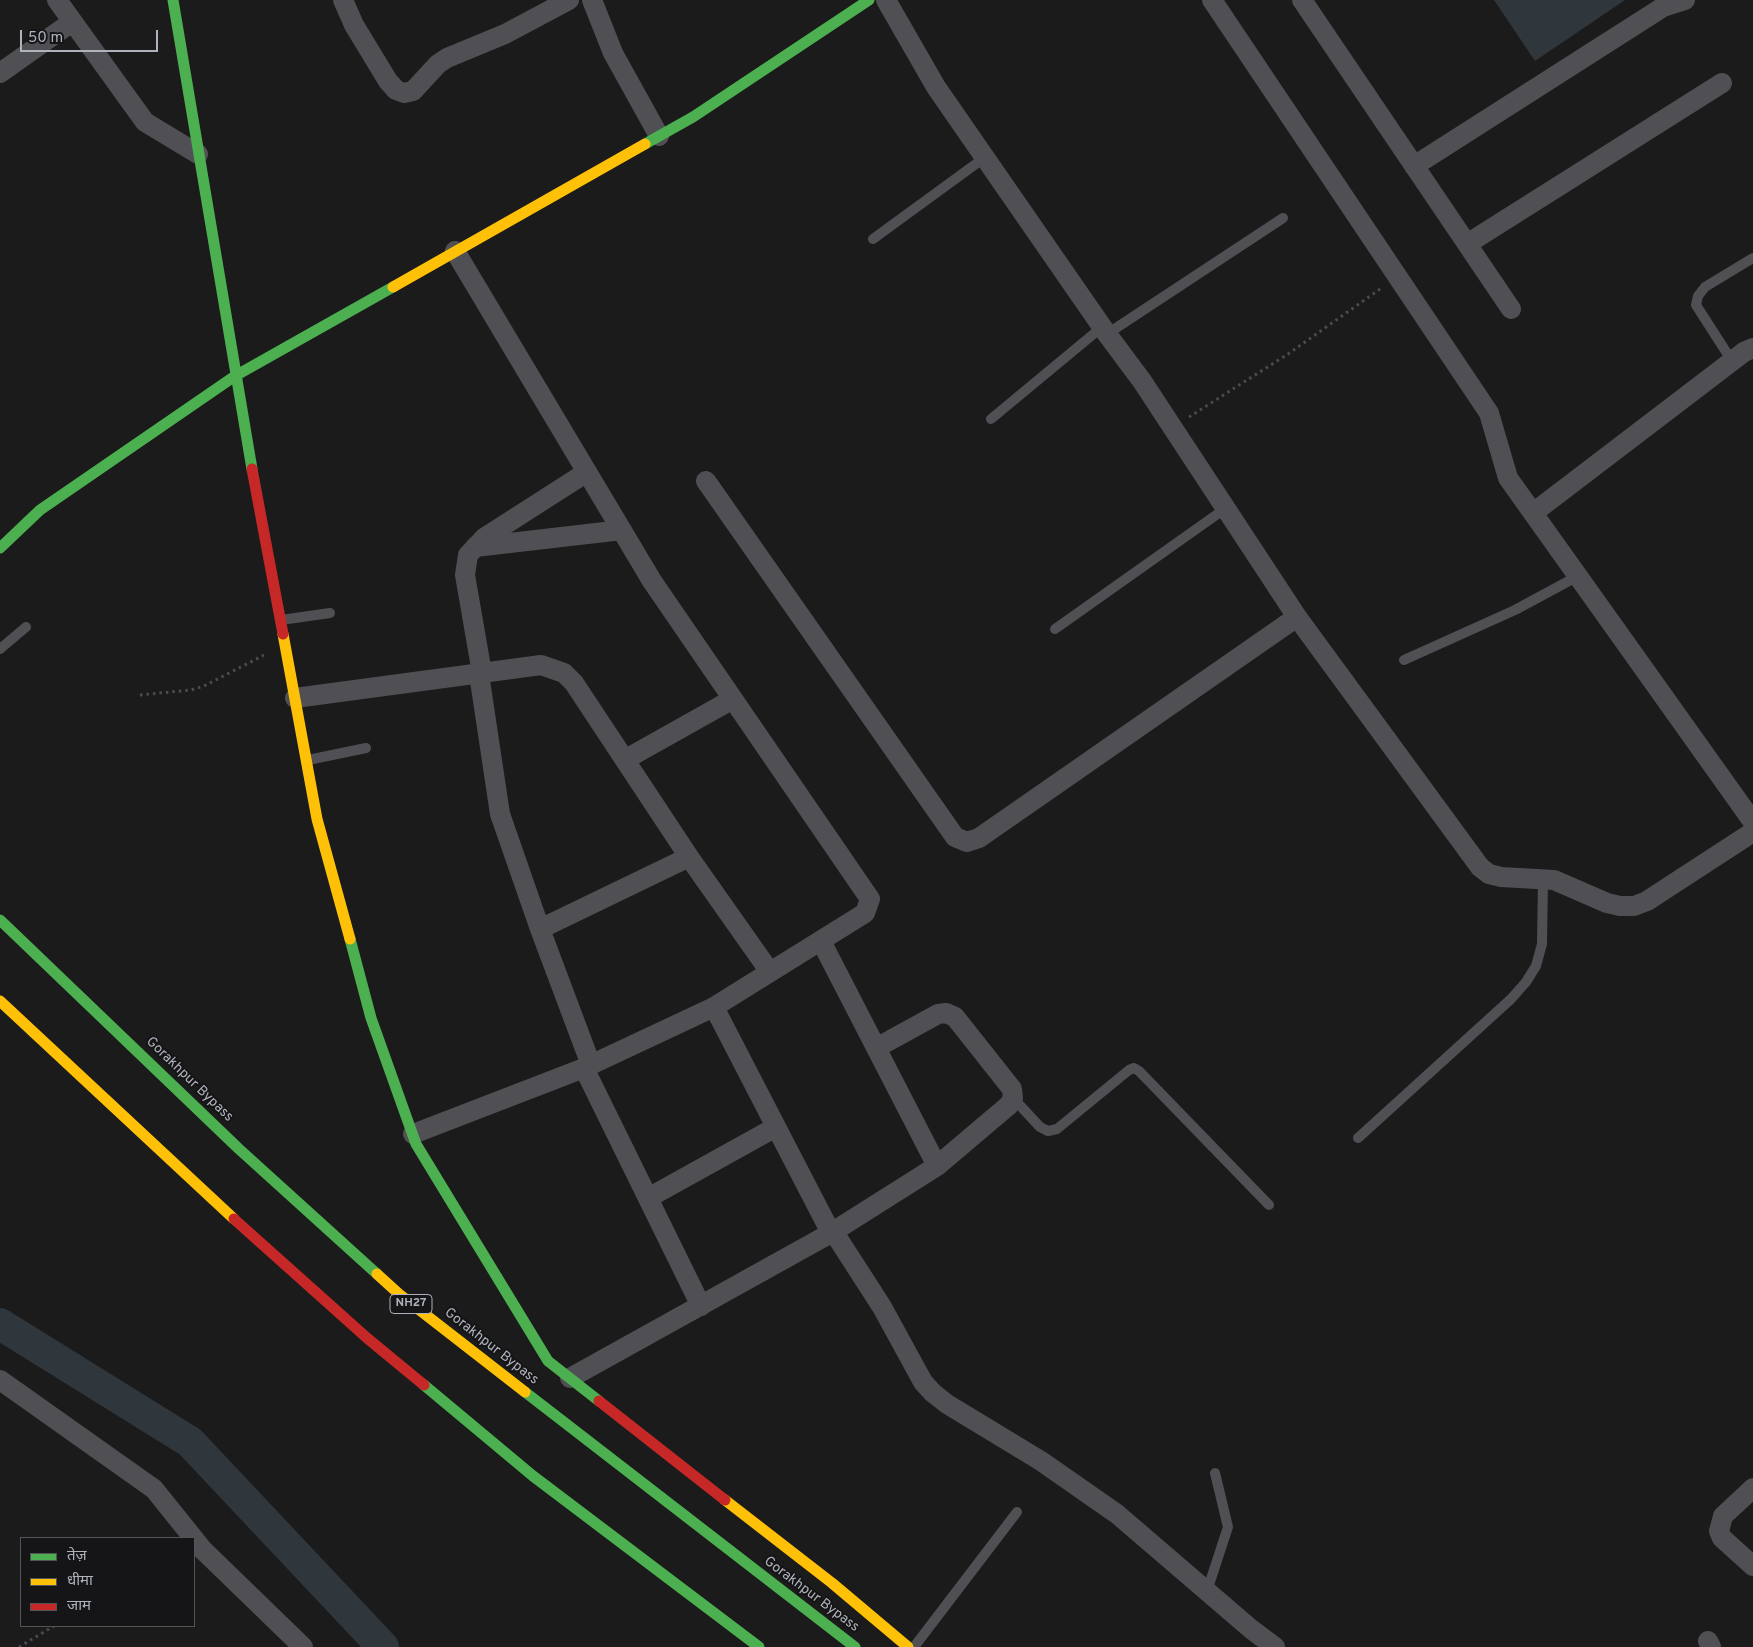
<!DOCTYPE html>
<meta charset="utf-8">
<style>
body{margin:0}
#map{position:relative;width:1753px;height:1647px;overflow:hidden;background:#1b1b1b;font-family:Overpass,"Noto Sans Devanagari",sans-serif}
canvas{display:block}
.legend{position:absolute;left:20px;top:1537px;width:175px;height:90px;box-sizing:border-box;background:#151517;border:1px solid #525458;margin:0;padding:6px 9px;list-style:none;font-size:15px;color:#aeb2ba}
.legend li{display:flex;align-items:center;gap:10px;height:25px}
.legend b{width:25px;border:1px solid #525458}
.scale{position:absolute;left:20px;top:30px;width:138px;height:22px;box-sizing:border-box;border:2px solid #aeb2ba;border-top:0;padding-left:6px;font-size:15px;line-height:18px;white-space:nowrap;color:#aeb2ba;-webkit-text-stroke:4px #151517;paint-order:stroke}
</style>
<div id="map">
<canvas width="1753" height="1647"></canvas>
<ul class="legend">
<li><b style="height:6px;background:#4caf50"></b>तेज़</li>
<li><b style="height:6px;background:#ffc107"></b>धीमा</li>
<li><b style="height:6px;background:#c62828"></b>जाम</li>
</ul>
<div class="scale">50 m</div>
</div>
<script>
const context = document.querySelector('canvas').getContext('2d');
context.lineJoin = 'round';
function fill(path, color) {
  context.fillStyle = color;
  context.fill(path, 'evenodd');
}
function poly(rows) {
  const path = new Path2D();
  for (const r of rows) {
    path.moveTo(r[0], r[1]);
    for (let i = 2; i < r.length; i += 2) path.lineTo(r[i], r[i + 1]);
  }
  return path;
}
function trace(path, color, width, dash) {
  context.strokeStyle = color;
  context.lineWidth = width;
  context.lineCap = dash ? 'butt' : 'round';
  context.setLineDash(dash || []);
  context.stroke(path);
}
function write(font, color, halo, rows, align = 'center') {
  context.font = font + ' Overpass,sans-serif';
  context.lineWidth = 4;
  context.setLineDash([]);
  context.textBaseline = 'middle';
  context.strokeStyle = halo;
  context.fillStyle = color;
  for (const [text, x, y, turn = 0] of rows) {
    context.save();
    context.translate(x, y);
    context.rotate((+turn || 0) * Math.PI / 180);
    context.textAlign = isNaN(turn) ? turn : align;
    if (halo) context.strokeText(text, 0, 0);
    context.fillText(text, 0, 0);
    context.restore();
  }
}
fill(poly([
 [1494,0,1625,0,1535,61]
]), '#2f363c');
trace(poly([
 [0,1324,190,1442,383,1647]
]), '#2f363c', 32);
trace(poly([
 [1189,417,1288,354,1383,287],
 [140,695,191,690,204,686,264,655],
 [19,1647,54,1626]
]), '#4b4c4e', 3, [2.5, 4]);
trace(poly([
 [873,239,984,158],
 [1107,334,1283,218],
 [1732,361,1696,305,1698,296,1705,287,1753,258],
 [991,419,1102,327],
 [281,620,330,613],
 [1055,629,1226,508],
 [0,649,26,627],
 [1404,660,1515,610,1578,576],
 [308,760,366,748],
 [1013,1098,1040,1127,1048,1131,1057,1129,1129,1070,1134,1068,1139,1071,1269,1205],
 [1358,1138,1511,999,1526,982,1536,966,1542,944,1543,880],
 [1207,1591,1228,1527,1215,1473],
 [914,1647,1017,1512]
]), '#505054', 10);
trace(poly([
 [57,0,145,122,198,154],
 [343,0,354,25,388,81,396,90,404,93,413,91,438,64,447,58,505,34,569,0],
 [592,0,613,53,659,136],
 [886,0,936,87,1107,334,1142,381,1297,617,1480,867,1489,874,1501,877,1554,880,1607,903,1620,906,1634,906,1647,901,1753,832],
 [1212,0,1489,413,1508,478,1753,822],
 [1302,0,1511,309],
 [0,73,72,22],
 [1414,166,1663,7,1685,0],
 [1467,244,1722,83],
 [706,481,955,837,967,842,979,838,1297,617],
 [1533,513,1744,352,1753,348],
 [475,547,622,530],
 [482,673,465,575,468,555,484,538,587,472],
 [479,674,500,814,540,929,591,1065],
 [295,698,541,665,564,673,574,683,689,857,770,972],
 [626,759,733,699],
 [540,929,689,857],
 [821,941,937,1166],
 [714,1007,831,1233],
 [584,1068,701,1306],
 [413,1134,584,1068,714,1007,865,913,870,899,652,581,455,251],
 [648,1198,776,1127],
 [833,1231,882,1307,923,1382,933,1393,947,1404,1041,1461,1117,1514,1251,1629,1275,1647],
 [570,1378,831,1233,937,1166,1009,1105,1013,1098,1012,1089,955,1017,946,1013,938,1014,876,1048],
 [0,1380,154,1489,203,1550,303,1647],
 [1753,1488,1723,1516,1719,1531,1722,1538,1753,1566],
 [1708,1641,1711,1647]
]), '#505054', 20);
trace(poly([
 [173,0,252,469],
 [645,144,693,117,869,0],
 [0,548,40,510,235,376,393,287],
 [0,920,239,1149,377,1274],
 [350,939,371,1018,416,1144,548,1361,599,1401],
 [424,1385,533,1476,759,1647],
 [525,1392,855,1647]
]), '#4caf50', 11);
trace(poly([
 [393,287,645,144],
 [283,634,317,819,350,939],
 [0,1001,234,1219],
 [377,1274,399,1294,525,1392],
 [725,1500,832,1583,908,1647]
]), '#ffc107', 11);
trace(poly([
 [252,469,283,634],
 [234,1219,367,1338,424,1385],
 [599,1401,725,1500]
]), '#c62828', 11);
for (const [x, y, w] of [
 [411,1304,42]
]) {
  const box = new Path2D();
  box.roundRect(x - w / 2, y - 9.5, w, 19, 4);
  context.fillStyle = '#151517';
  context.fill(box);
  trace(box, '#aeb2ba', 1);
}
write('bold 12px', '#aeb2ba', null, [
 ["NH27",411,1304]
]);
write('14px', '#aeb2ba', '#151517', [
 ["Gorakhpur Bypass",189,1080,44],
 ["Gorakhpur Bypass",491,1347,38],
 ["Gorakhpur Bypass",811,1595,37]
]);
</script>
